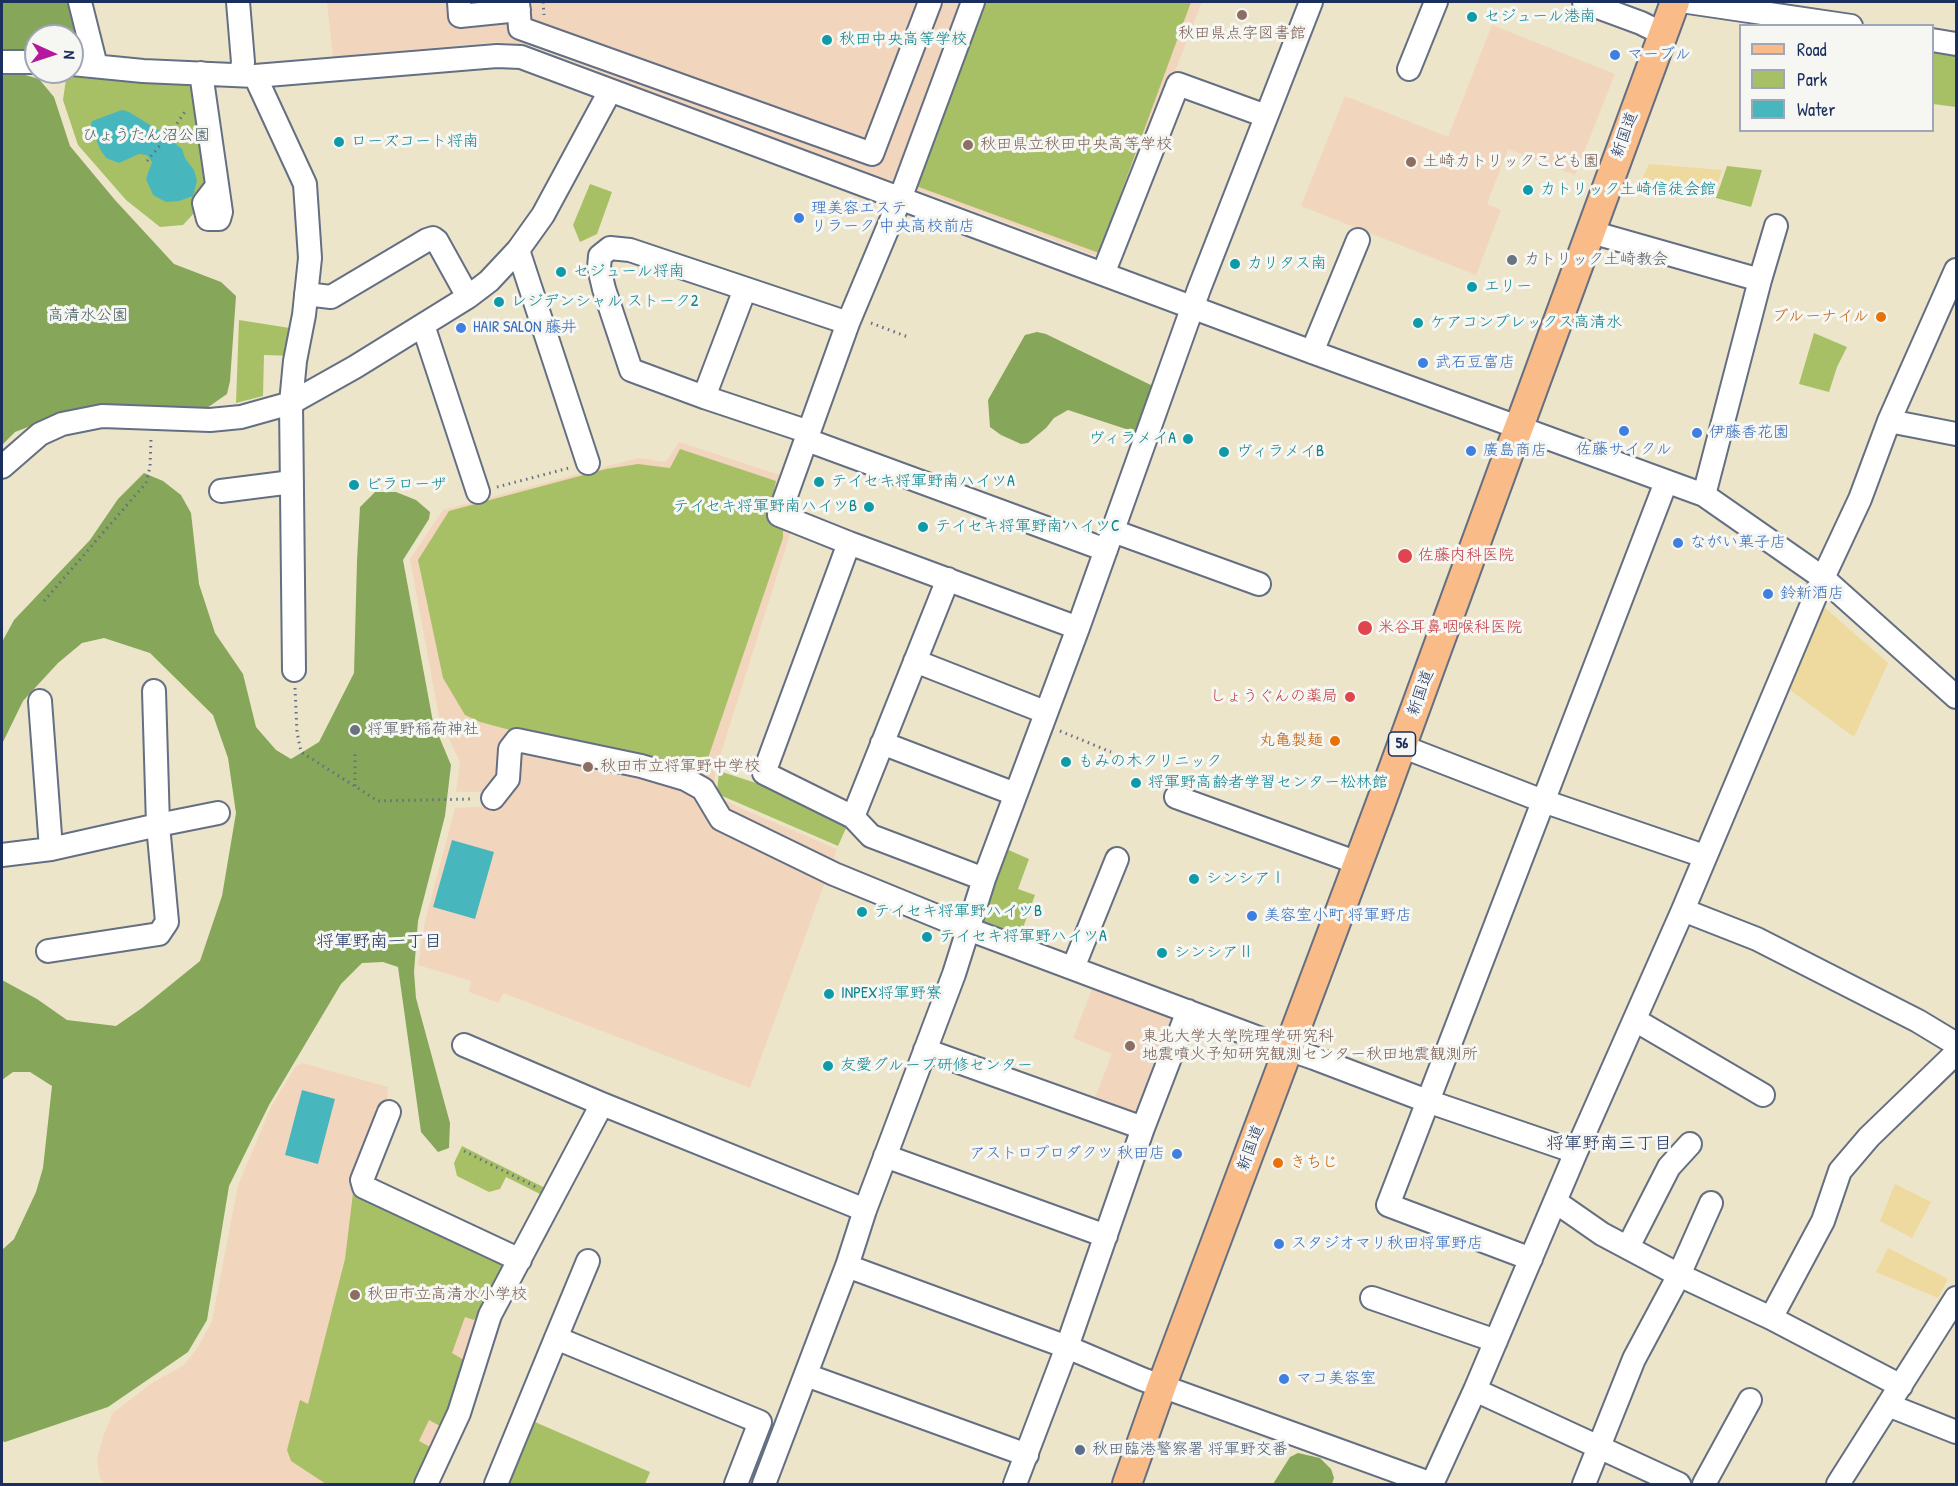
<!DOCTYPE html>
<meta charset="utf-8">
<style>
body{margin:0}
#map{position:relative;width:1958px;height:1486px;overflow:hidden;background:#ede5c9;font-family:"Patrick Hand",sans-serif}
canvas{display:block}
.frame{position:absolute;inset:0;border:3px solid #1b2f5e;pointer-events:none}
.legend{position:absolute;left:1739px;top:24px;width:195px;height:108px;box-sizing:border-box;background:#f6f6f2;border:2px solid #9ea6b7;margin:0;padding:8px 10px;list-style:none;font-size:18px;color:#1b2f5e}
.legend li{display:flex;align-items:center;gap:12px;height:30px}
.legend b{width:30px;border:2px solid #9ea6b7}
.north{position:absolute;left:24px;top:24px;width:60px;height:60px;box-sizing:border-box;background:#f6f6f2;border:2px solid #9ea6b7;border-radius:50%;rotate:93deg;font-size:16px;font-weight:700;line-height:24px;text-align:center;color:#1b2f5e}
.north::after{content:'';display:block;margin:auto;width:21px;height:27px;background:#b5179e;clip-path:polygon(50% 0,100% 100%,50% 72%,0 100%)}
</style>
<div id="map">
<canvas width="1958" height="1486"></canvas>
<div class="frame"></div>
<ul class="legend">
<li><b style="height:8px;background:#f9bc89"></b>Road</li>
<li><b style="height:16px;background:#a8c065"></b>Park</li>
<li><b style="height:16px;background:#48b7bd"></b>Water</li>
</ul>
<div class="north">N</div>
</div>
<script>
const context = document.querySelector('canvas').getContext('2d');
context.lineJoin = 'round';
function fill(path, color) {
  context.fillStyle = color;
  context.fill(path, 'evenodd');
}
function poly(rows) {
  const path = new Path2D();
  for (const r of rows) {
    path.moveTo(r[0], r[1]);
    for (let i = 2; i < r.length; i += 2) path.lineTo(r[i], r[i + 1]);
  }
  return path;
}
function trace(path, color, width, dash) {
  context.strokeStyle = color;
  context.lineWidth = width;
  context.lineCap = dash ? 'butt' : 'round';
  context.setLineDash(dash || []);
  context.stroke(path);
}
function write(font, color, halo, rows, align = 'center') {
  context.font = font + ' "Patrick Hand","Klee One",sans-serif';
  context.lineWidth = 6;
  context.setLineDash([]);
  context.textBaseline = 'middle';
  context.strokeStyle = halo;
  context.fillStyle = color;
  for (const [text, x, y, turn = 0] of rows) {
    context.save();
    context.translate(x, y);
    context.rotate((+turn || 0) * Math.PI / 180);
    context.textAlign = isNaN(turn) ? turn : align;
    if (halo) context.strokeText(text, 0, 0);
    context.fillText(text, 0, 0);
    context.restore();
  }
}
fill(poly([
 [327,2,1202,2,1102,258,893,181,688,108,535,46,496,42,333,57],
 [1492,25,1615,74,1575,175,1508,149,1487,204,1501,210,1476,275,1301,206,1345,96,1448,137],
 [679,442,783,476,792,528,715,772,715,795,738,807,837,849,750,1088,503,993,499,1003,469,992,471,981,418,965,425,921,455,808,494,806,492,792,456,792,460,762,439,717,410,559,443,510,638,458,666,462],
 [1094,984,1178,1017,1140,1116,1093,1103,1112,1054,1073,1038],
 [302,1063,388,1087,387,1101,353,1183,502,1257,506,1270,452,1407,415,1484,107,1484,100,1479,97,1460,103,1437,113,1413,152,1383,184,1365,198,1347,212,1321,238,1185,272,1105,296,1066]
]), '#f2d5bd');
fill(poly([
 [983,2,1191,2,1099,253,916,186],
 [1932,49,1956,53,1956,107,1933,104],
 [67,72,196,83,214,182,196,211,183,225,160,227,126,200,78,145,63,100],
 [1727,166,1762,170,1751,207,1716,198],
 [590,184,612,192,597,234,580,242,573,225],
 [239,320,296,329,293,356,264,355,263,396,236,403],
 [1814,333,1847,347,1837,367,1829,392,1799,384],
 [680,449,776,481,768,522,783,528,783,538,706,764,690,772,604,755,480,722,465,715,443,678,418,560,449,511,606,469,638,464,670,468],
 [719,771,796,796,847,826,838,846,720,795,717,792],
 [1004,848,1029,859,1018,889,1035,895,1020,936,980,922],
 [462,1146,547,1189,544,1196,506,1177,500,1189,489,1192,457,1176,454,1163],
 [353,1193,499,1256,502,1269,474,1320,465,1317,452,1353,464,1360,449,1405,440,1426,429,1420,419,1441,430,1447,412,1484,326,1484,291,1461,287,1450,300,1400,308,1404,345,1259],
 [535,1422,650,1472,645,1484,508,1484]
]), '#a8c065');
fill(poly([
 [2,2,70,2,81,42,77,51,72,51,72,36,36,36,36,51,2,52],
 [2,72,15,72,39,79,54,97,70,146,115,200,174,264,221,282,236,296,230,381,227,394,204,410,132,408,75,409,15,432,2,445],
 [1037,332,1046,334,1157,388,1141,430,1135,432,1068,410,1054,418,1046,428,1028,443,1021,444,1001,435,990,427,988,400,1025,335],
 [144,473,163,481,181,495,191,513,199,584,215,633,243,674,256,727,276,750,291,759,319,742,354,673,357,561,360,507,375,492,396,492,416,500,430,512,429,519,403,560,433,722,451,765,445,816,418,921,414,972,416,998,450,1123,449,1148,438,1152,421,1132,398,967,383,962,362,963,341,984,269,1105,229,1186,207,1320,188,1352,108,1407,5,1442,2,1441,2,1250,14,1239,36,1192,43,1168,52,1086,30,1072,13,1072,2,1080,2,980,37,999,67,1020,116,1026,142,1008,200,961,222,896,236,813,228,758,213,715,150,653,104,638,82,643,58,663,23,701,2,744,2,642,14,620,90,540,118,499],
 [1298,1453,1320,1458,1331,1469,1334,1478,1332,1484,1273,1484,1290,1457]
]), '#86a65a');
fill(poly([
 [1649,164,1722,170,1713,198,1643,177],
 [1824,607,1888,663,1854,737,1790,690],
 [1895,1184,1931,1202,1912,1238,1880,1221],
 [1888,1248,1948,1279,1938,1298,1876,1272]
]), '#eeda9e');
fill(poly([
 [122,110,129,112,160,131,182,149,185,158,194,170,197,181,193,196,179,201,166,202,153,195,146,179,152,162,147,155,139,154,119,163,106,158,100,149,91,127,92,121],
 [452,840,494,852,475,919,433,907],
 [302,1090,335,1099,318,1164,285,1155]
]), '#48b7bd');
const minor = poly([
 [80,2,96,66],
 [238,2,243,62,241,75],
 [459,2,460,16,519,10],
 [518,2,520,28,872,154,930,2],
 [973,2,900,199,848,323,779,515,849,543,1078,628],
 [1584,2,1641,23,1663,34],
 [1688,2,1851,26],
 [1932,40,1956,44],
 [2,62,36,62],
 [72,64,143,71,255,76,497,56,521,57,1312,352,1704,495,1823,578,1956,697],
 [1409,69,1436,2],
 [201,73,221,212,219,219,208,219,204,203,217,186],
 [255,76,305,184,310,258,304,315,295,361,291,403,294,670],
 [1591,232,1760,280],
 [518,250,588,463],
 [1103,274,1178,84,1266,116],
 [306,294,331,297,427,240,433,238,437,241,468,297],
 [423,325,478,492],
 [1312,352,1358,240],
 [704,397,745,289],
 [1889,421,1956,434],
 [809,432,704,397,631,370,604,289,599,268,600,256,610,248,630,250,848,323],
 [807,440,1106,550],
 [2,467,40,434,62,424,102,416,210,420,241,417,291,403,355,367,468,297,489,281,518,250,543,215,610,91],
 [221,491,292,482],
 [1704,495,1760,280,1776,226],
 [1113,531,1259,584],
 [849,543,764,773,853,817,871,836,984,879],
 [915,661,1045,712],
 [40,701,51,849],
 [882,743,1015,794],
 [1401,746,1543,801,1704,856],
 [1176,797,1358,863],
 [493,798,508,779,510,749,517,740,641,766,685,779,703,789,721,819,834,874,968,929,1288,1049,1314,1058,1427,1101,1576,1152],
 [853,817,948,579],
 [2,855,51,849,158,825,154,691],
 [1683,910,1757,939,1918,1021,1956,1044],
 [48,951,159,934,167,922,158,825,218,813],
 [1073,968,1117,859],
 [1635,1020,1763,1095],
 [464,1045,602,1104,865,1210],
 [925,1050,1143,1128],
 [389,1112,362,1180,364,1187,520,1260],
 [885,1156,1106,1236],
 [1556,1202,1602,1234,1679,1275,1771,1318,1901,1386],
 [1628,1247,1669,1167,1690,1144],
 [1531,1259,1388,1205,1666,482],
 [847,1266,1067,1347,1142,1379,1432,1484],
 [1372,1298,1496,1341],
 [1771,1318,1823,1221,1840,1171,1869,1137,1956,1053],
 [556,1338,588,1261],
 [806,1375,1027,1455],
 [1475,1390,1679,1484],
 [1888,1405,1956,1432],
 [426,1484,459,1413,490,1315,602,1104],
 [496,1484,556,1338,760,1422,736,1484],
 [764,1484,847,1266,865,1210,954,974,984,879,1078,628,1199,289,1311,2],
 [1015,1484,1067,1347,1143,1128,1188,1011],
 [1432,1484,1475,1390,1576,1152,1683,910,1823,578,1860,499,1889,421,1956,270],
 [1584,1484,1634,1359,1679,1275,1711,1203],
 [1704,1484,1750,1400],
 [1838,1484,1956,1298]
]);
const major = poly([
 [1127,1484,1162,1385,1380,805,1508,455,1519,427,1675,2]
]);
trace(minor, '#646f83', 26);
trace(major, '#646f83', 32);
trace(poly([
 [543,2,544,15],
 [147,161,172,131,186,110],
 [871,323,908,337],
 [497,487,569,468],
 [44,601,146,483,150,467,151,438],
 [295,688,297,732,301,752,378,801,474,799],
 [1060,731,1111,752],
 [355,786,355,750],
 [464,1151,536,1187]
]), '#646f83', 3, [1.5, 4.5]);
trace(minor, '#fff', 22);
trace(major, '#f9bc89', 28);
for (const [x, y, r, color] of [
 [1242,15,6,"#8d6e63"],
 [1472,17,6,"#0f9aa8"],
 [827,40,6,"#0f9aa8"],
 [1615,55,6,"#3f7fe0"],
 [339,142,6,"#0f9aa8"],
 [968,145,6,"#8d6e63"],
 [1411,162,6,"#8d6e63"],
 [1528,190,6,"#0f9aa8"],
 [799,218,6,"#3f7fe0"],
 [1512,260,6,"#6b7280"],
 [1235,264,6,"#0f9aa8"],
 [561,272,6,"#0f9aa8"],
 [1472,287,6,"#0f9aa8"],
 [499,302,6,"#0f9aa8"],
 [1881,317,6,"#e8710a"],
 [1418,323,6,"#0f9aa8"],
 [461,328,6,"#3f7fe0"],
 [1423,363,6,"#3f7fe0"],
 [1624,431,6,"#3f7fe0"],
 [1697,433,6,"#3f7fe0"],
 [1188,439,6,"#0f9aa8"],
 [1471,451,6,"#3f7fe0"],
 [1224,452,6,"#0f9aa8"],
 [819,482,6,"#0f9aa8"],
 [354,485,6,"#0f9aa8"],
 [869,507,6,"#0f9aa8"],
 [923,527,6,"#0f9aa8"],
 [1678,543,6,"#3f7fe0"],
 [1405,556,8,"#e0444e"],
 [1768,594,6,"#3f7fe0"],
 [1365,628,8,"#e0444e"],
 [1350,697,6,"#e0444e"],
 [355,730,6,"#6b7280"],
 [1335,741,6,"#e8710a"],
 [1066,762,6,"#0f9aa8"],
 [588,767,6,"#8d6e63"],
 [1136,783,6,"#0f9aa8"],
 [1194,879,6,"#0f9aa8"],
 [862,912,6,"#0f9aa8"],
 [1252,916,6,"#3f7fe0"],
 [927,937,6,"#0f9aa8"],
 [1162,953,6,"#0f9aa8"],
 [829,994,6,"#0f9aa8"],
 [1130,1046,6,"#8d6e63"],
 [828,1066,6,"#0f9aa8"],
 [1177,1154,6,"#3f7fe0"],
 [1278,1163,6,"#e8710a"],
 [1279,1244,6,"#3f7fe0"],
 [355,1295,6,"#8d6e63"],
 [1284,1379,6,"#3f7fe0"],
 [1080,1450,6,"#5c6f8a"]
]) {
  const dot = new Path2D();
  dot.arc(x, y, r, 0, 2 * Math.PI);
  context.fillStyle = color;
  context.fill(dot);
  trace(dot, '#f6f6f2', 2);
}
for (const [x, y, w] of [
 [1402,744,27]
]) {
  const box = new Path2D();
  box.roundRect(x - w / 2, y - 12, w, 24, 4.5);
  context.fillStyle = '#f6f6f2';
  context.fill(box);
  trace(box, '#1b2f5e', 1.5);
}
write('bold 15px', '#1b2f5e', null, [
 ["56",1402,744]
]);
write('16px', '#0d838f', '#f6f6f2', [
 ["セジュール港南",1484,17],
 ["秋田中央高等学校",839,40],
 ["ローズコート将南",351,142],
 ["カトリック土崎信徒会館",1540,190],
 ["カリタス南",1247,264],
 ["セジュール将南",573,272],
 ["エリー",1484,287],
 ["レジデンシャル ストーク2",511,302],
 ["ケアコンプレックス高清水",1430,323],
 ["ヴィラメイA",1176,439,"right"],
 ["ヴィラメイB",1236,452],
 ["テイセキ将軍野南ハイツA",831,482],
 ["ビラローザ",366,485],
 ["テイセキ将軍野南ハイツB",857,507,"right"],
 ["テイセキ将軍野南ハイツC",935,527],
 ["もみの木クリニック",1078,762],
 ["将軍野高齢者学習センター松林館",1148,783],
 ["シンシアⅠ",1206,879],
 ["テイセキ将軍野ハイツB",874,912],
 ["テイセキ将軍野ハイツA",939,937],
 ["シンシアⅡ",1174,953],
 ["INPEX将軍野寮",841,994],
 ["友愛グループ研修センター",840,1066]
], 'left');
write('16px', '#785e54', '#f6f6f2', [
 ["秋田県点字図書館",1242,34,"center"],
 ["秋田県立秋田中央高等学校",980,145],
 ["土崎カトリックこども園",1423,162],
 ["秋田市立将軍野中学校",600,767],
 ["東北大学大学院理学研究科",1142,1037],
 ["地震噴火予知研究観測センター秋田地震観測所",1142,1055],
 ["秋田市立高清水小学校",367,1295]
], 'left');
write('16px', '#366cbe', '#f6f6f2', [
 ["マーブル",1627,55],
 ["理美容エステ",811,209],
 ["リラーク 中央高校前店",811,227],
 ["HAIR SALON 藤井",473,328],
 ["武石豆富店",1435,363],
 ["伊藤香花園",1709,433],
 ["佐藤サイクル",1624,450,"center"],
 ["廣島商店",1483,451],
 ["ながい菓子店",1690,543],
 ["鈴新酒店",1780,594],
 ["美容室小町 将軍野店",1264,916],
 ["アストロプロダクツ 秋田店",1165,1154,"right"],
 ["スタジオマリ秋田将軍野店",1291,1244],
 ["マコ美容室",1296,1379]
], 'left');
write('16px', '#1b2f5e', '#f6f6f2', [
 ["新国道",1625,135,-70],
 ["新国道",1421,693,-70],
 ["新国道",1251,1148,-69]
]);
write('16px', '#455a60', '#f6f6f2', [
 ["ひょうたん沼公園",146,136],
 ["高清水公園",88,316]
]);
write('16px', '#5b616d', '#f6f6f2', [
 ["カトリック土崎教会",1524,260],
 ["将軍野稲荷神社",367,730]
], 'left');
write('16px', '#c56008', '#f6f6f2', [
 ["ブルーナイル",1869,317],
 ["丸亀製麺",1323,741],
 ["きちじ",1290,1163,"left"]
], 'right');
write('16px', '#be3a42', '#f6f6f2', [
 ["佐藤内科医院",1418,556],
 ["米谷耳鼻咽喉科医院",1378,628],
 ["しょうぐんの薬局",1338,697,"right"]
], 'left');
write('16px', '#4e5e75', '#f6f6f2', [
 ["秋田臨港警察署 将軍野交番",1092,1450]
], 'left');
write('18px', '#1b2f5e', '#f6f6f2', [
 ["将軍野南一丁目",379,942],
 ["将軍野南三丁目",1609,1144]
]);
</script>
